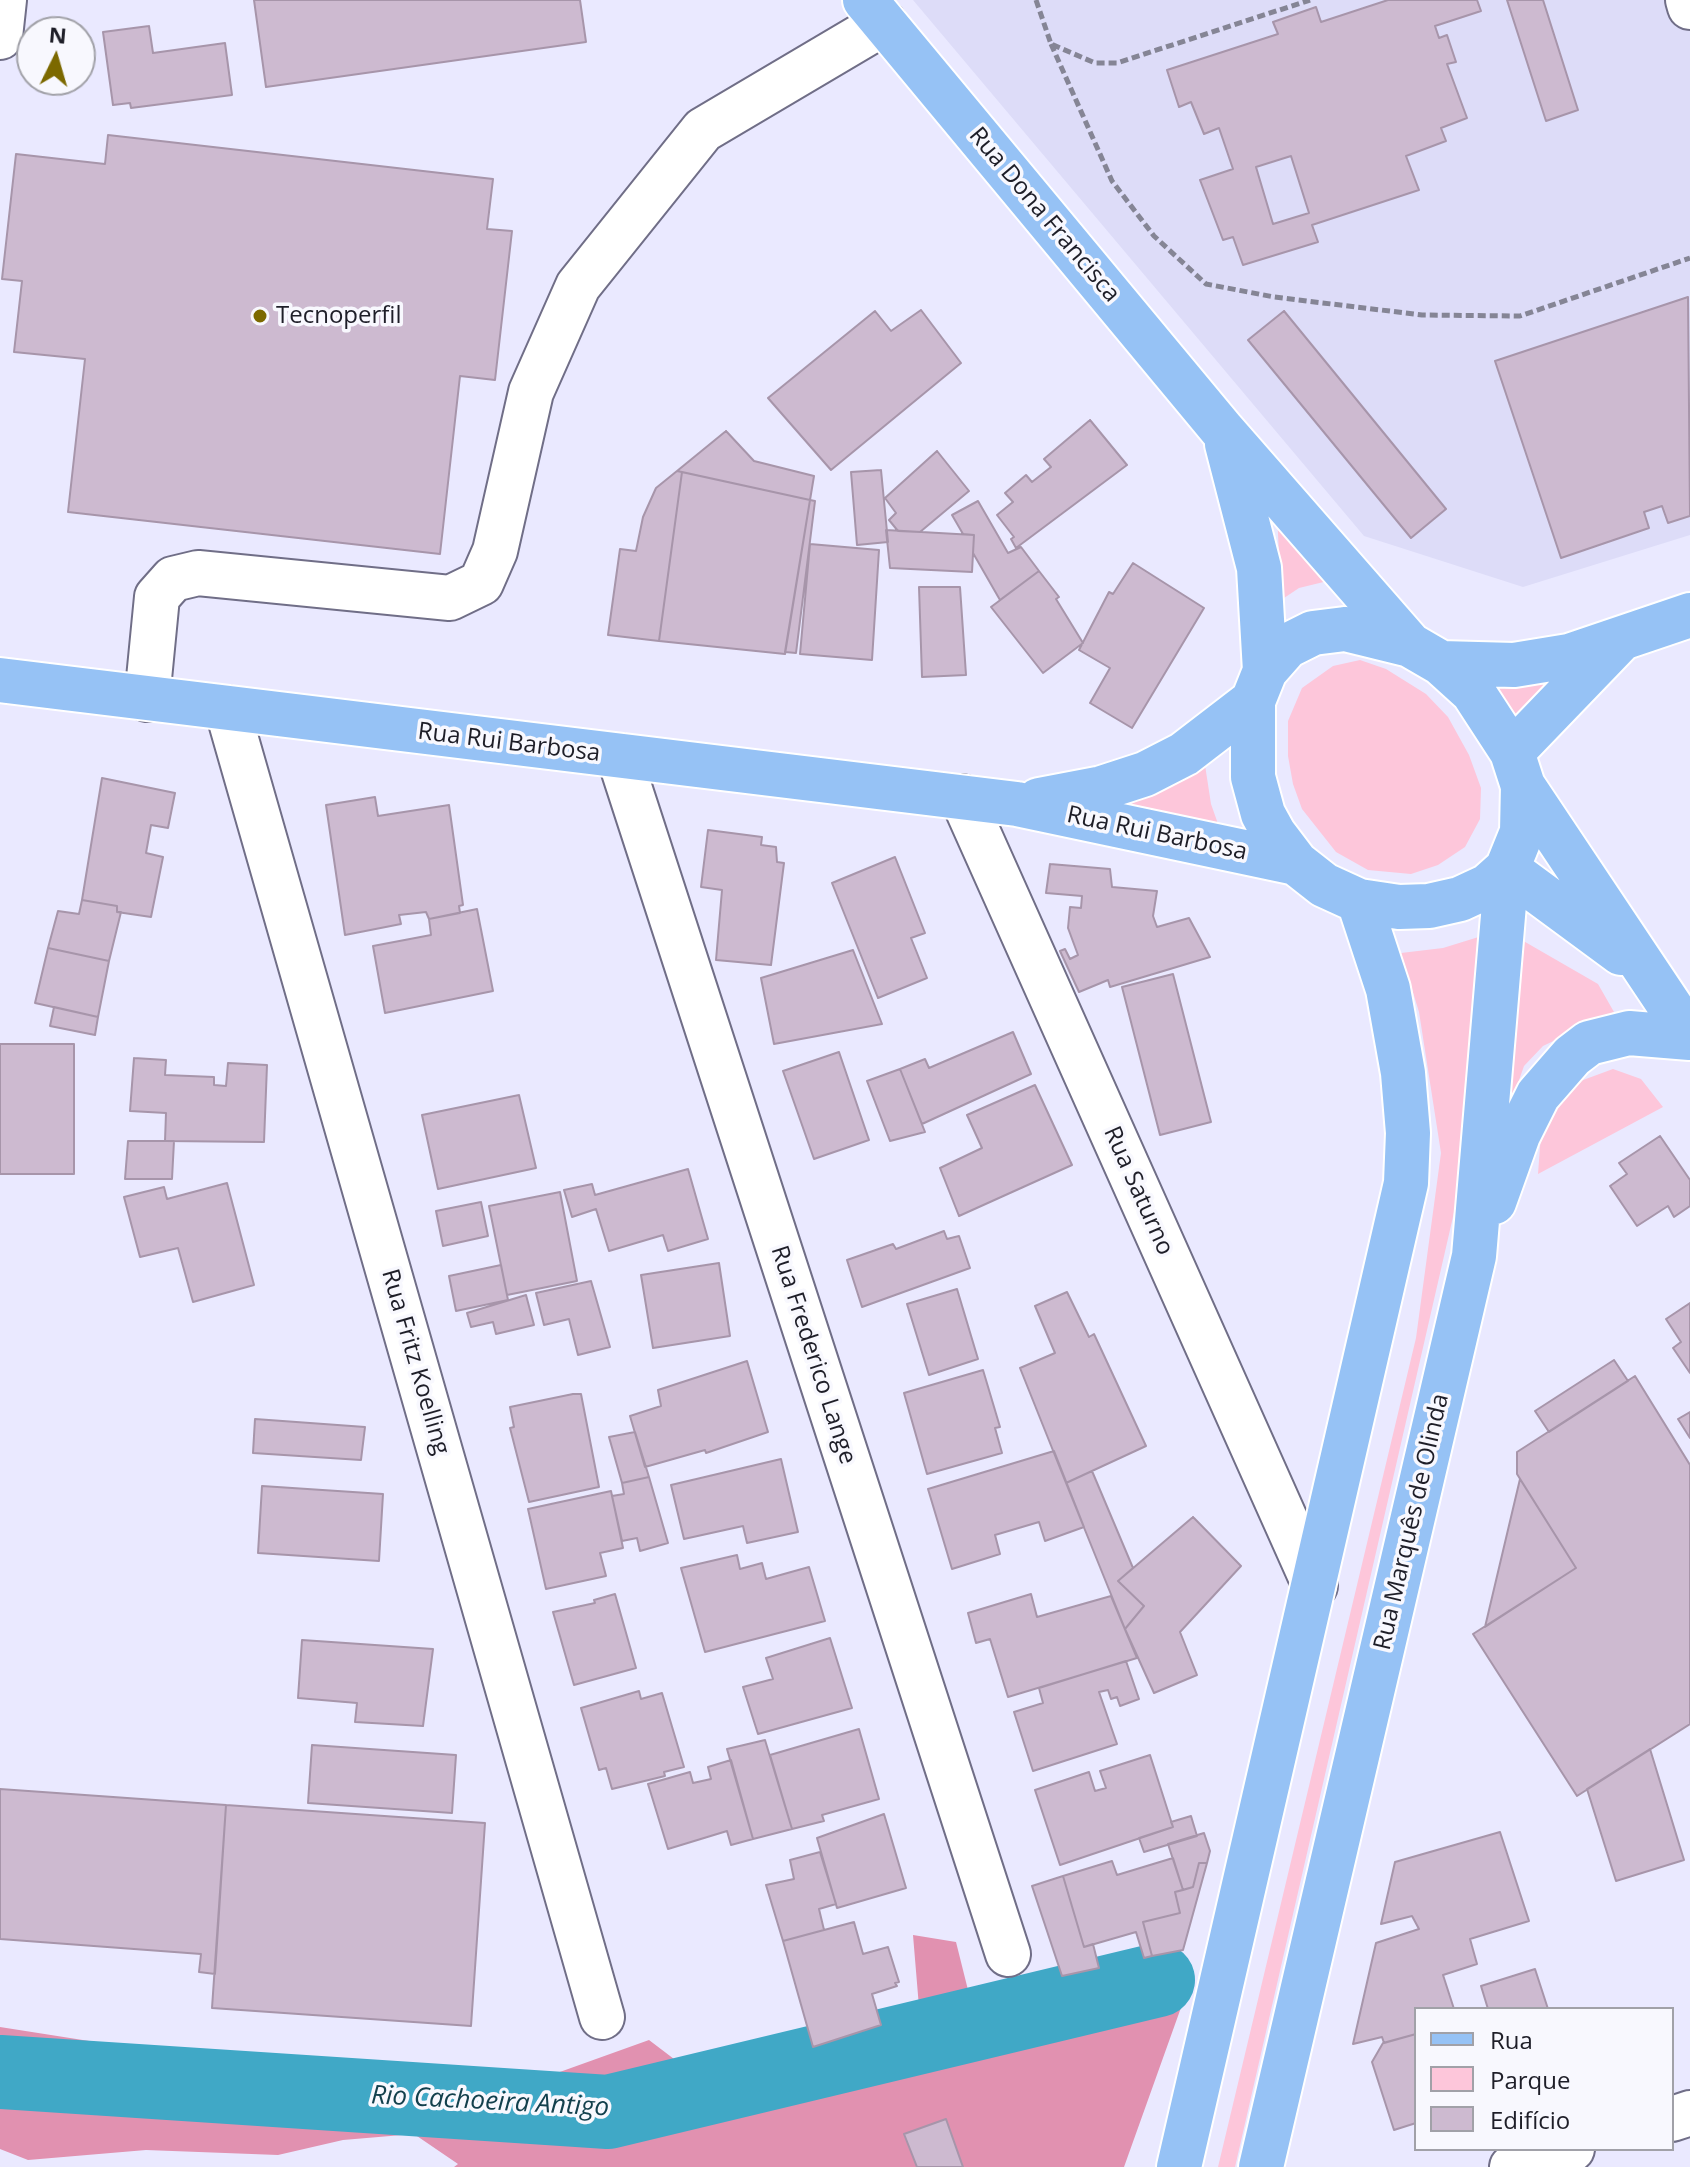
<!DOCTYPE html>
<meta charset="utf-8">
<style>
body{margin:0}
#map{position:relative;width:1690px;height:2167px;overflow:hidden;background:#eae9ff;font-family:"Open Sans",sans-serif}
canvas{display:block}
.legend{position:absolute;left:1414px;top:2007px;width:260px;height:144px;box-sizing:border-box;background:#f8f8fe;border:2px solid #a1a1a8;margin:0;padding:10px 14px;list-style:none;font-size:24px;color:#1e1e28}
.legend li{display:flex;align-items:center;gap:16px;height:40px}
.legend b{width:40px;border:2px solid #a1a1a8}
.north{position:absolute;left:16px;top:16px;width:80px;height:80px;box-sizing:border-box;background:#f8f8fe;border:2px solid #a1a1a8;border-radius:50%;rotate:5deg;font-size:22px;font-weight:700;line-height:32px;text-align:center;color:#1e1e28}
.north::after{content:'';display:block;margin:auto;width:28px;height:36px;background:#7c6900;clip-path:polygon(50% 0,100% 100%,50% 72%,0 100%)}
</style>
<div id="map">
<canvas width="1690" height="2167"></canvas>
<ul class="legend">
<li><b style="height:10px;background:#96c2f5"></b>Rua</li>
<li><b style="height:22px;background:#fdc6da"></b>Parque</li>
<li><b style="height:22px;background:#cdbad0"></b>Edifício</li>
</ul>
<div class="north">N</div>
</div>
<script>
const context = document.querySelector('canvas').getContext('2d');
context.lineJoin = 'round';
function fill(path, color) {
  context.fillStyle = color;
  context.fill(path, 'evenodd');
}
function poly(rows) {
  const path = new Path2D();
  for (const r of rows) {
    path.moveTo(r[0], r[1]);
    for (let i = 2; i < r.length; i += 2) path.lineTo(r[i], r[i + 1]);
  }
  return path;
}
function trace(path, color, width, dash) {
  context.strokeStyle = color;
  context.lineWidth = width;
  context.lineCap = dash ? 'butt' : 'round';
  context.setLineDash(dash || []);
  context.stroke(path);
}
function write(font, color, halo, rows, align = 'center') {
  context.font = font + ' "Open Sans",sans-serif';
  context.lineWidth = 7;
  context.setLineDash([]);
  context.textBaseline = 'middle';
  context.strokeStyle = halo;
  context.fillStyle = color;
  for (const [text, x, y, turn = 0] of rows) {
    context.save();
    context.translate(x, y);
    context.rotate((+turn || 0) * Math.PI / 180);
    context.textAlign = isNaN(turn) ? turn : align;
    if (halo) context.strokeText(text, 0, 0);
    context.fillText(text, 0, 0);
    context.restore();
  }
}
fill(poly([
 [913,0,1690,0,1690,535,1523,587,1364,536]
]), '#dddcf8');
fill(poly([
 [1277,511,1340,578,1299,588,1281,600],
 [1360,660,1386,669,1426,694,1448,717,1469,755,1481,788,1480,819,1465,847,1438,865,1411,874,1368,870,1336,852,1302,809,1293,784,1288,756,1288,721,1302,688,1333,666],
 [1556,680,1518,718,1498,688],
 [1205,765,1211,804,1223,838,1114,813],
 [1485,935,1458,1195,1235,2167,1218,2167,1416,1338,1441,1153,1419,1012,1401,953,1443,948],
 [1520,939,1598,984,1614,1012,1543,1046,1524,1066,1498,1140],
 [1613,1069,1641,1079,1663,1107,1538,1174,1541,1134,1564,1087]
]), '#fdc6da');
fill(poly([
 [913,1935,956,1942,970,1998,1030,2011,1188,1988,1124,2167,454,2167,458,2164,414,2134,343,2140,278,2155,146,2150,28,2160,0,2149,0,2027,299,2074,438,2085,557,2073,649,2040,699,2078,790,2074,872,2050,919,2007]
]), '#e191b0');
trace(poly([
 [0,2072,608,2112,1158,1980]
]), '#40a8c6', 74);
const building = poly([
 [254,0,580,0,586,42,266,87,254,0],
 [1388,0,1477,0,1481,11,1435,26,1439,38,1447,35,1456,62,1447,64,1467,118,1441,128,1446,141,1406,156,1419,190,1312,225,1318,242,1243,265,1233,237,1223,240,1200,180,1233,169,1219,128,1204,134,1191,102,1179,107,1167,70,1278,34,1273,22,1316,7,1321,22,1388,0],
 [1291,156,1309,213,1273,224,1256,167,1291,156],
 [1507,0,1543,0,1578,110,1546,121,1507,0],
 [149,26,153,53,225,43,232,95,131,108,130,103,113,105,103,32,149,26],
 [108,135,493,179,487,229,512,231,495,380,460,376,440,554,68,512,85,359,14,352,22,281,2,279,16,154,105,164,108,135],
 [1688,297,1690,516,1668,523,1662,506,1644,512,1649,528,1561,558,1495,361,1688,297],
 [921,310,961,363,831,470,768,398,875,311,891,331,921,310],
 [1284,311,1446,509,1411,538,1248,340,1284,311],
 [1090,420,1127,465,1016,548,1011,539,1014,537,997,515,1013,502,1005,493,1026,475,1032,482,1051,467,1044,459,1090,420],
 [726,431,754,461,814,476,810,500,677,471,726,431],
 [937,451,969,491,920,532,898,531,889,520,896,513,885,498,937,451],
 [881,470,888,542,857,545,851,472,881,470],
 [677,471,682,472,659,641,608,635,620,549,636,551,643,517,656,488,677,471],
 [682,472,810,500,785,654,659,641,682,472],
 [810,500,815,501,796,653,785,652,810,500],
 [978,501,1008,553,1021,547,1039,571,1000,600,973,553,974,535,963,534,952,515,978,501],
 [886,530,974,535,972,572,890,568,886,530],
 [810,544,879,550,872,660,800,654,810,544],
 [1133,563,1204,608,1132,728,1090,703,1110,668,1079,650,1109,592,1113,594,1133,563],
 [1039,571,1059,597,1056,599,1083,643,1043,673,991,607,1039,571],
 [919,587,960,587,966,675,922,677,919,587],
 [102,778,175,793,168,828,151,825,146,853,163,857,151,917,117,912,117,906,82,900,102,778],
 [375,797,378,816,449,805,463,905,459,906,460,913,429,919,426,912,399,915,401,924,345,935,326,805,375,797],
 [708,830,762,837,761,845,776,847,777,862,784,863,771,965,716,960,722,890,701,887,708,830],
 [895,857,925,933,911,938,927,978,878,998,832,883,895,857],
 [1050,864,1110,869,1112,887,1157,891,1153,916,1157,927,1189,918,1210,957,1110,987,1108,980,1079,992,1060,951,1065,949,1070,959,1078,955,1068,928,1070,907,1081,908,1082,896,1046,893,1050,864],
 [82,900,117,906,117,912,121,912,109,961,48,948,58,911,79,914,82,900],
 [477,909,493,991,385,1013,373,946,431,935,429,919,477,909],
 [48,948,109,961,98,1017,35,1003,48,948],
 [853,950,882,1024,774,1044,761,978,853,950],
 [1173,974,1211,1122,1160,1135,1122,987,1173,974],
 [54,1007,98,1017,95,1035,50,1026,54,1007],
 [1013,1032,1031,1074,922,1124,900,1069,925,1059,929,1068,1013,1032],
 [0,1044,74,1044,74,1174,0,1174,0,1044],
 [839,1052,869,1140,814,1159,783,1071,839,1052],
 [134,1058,166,1060,165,1075,214,1077,214,1085,226,1086,228,1063,267,1065,264,1142,165,1141,166,1113,130,1111,134,1058],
 [900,1069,925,1132,890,1141,867,1081,900,1069],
 [1035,1085,1072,1165,959,1216,940,1168,982,1148,967,1115,1035,1085],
 [519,1095,536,1168,438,1189,422,1115,519,1095],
 [1660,1136,1690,1180,1690,1206,1674,1217,1668,1206,1637,1226,1610,1186,1627,1174,1619,1163,1660,1136],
 [128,1141,174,1141,172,1179,125,1179,128,1141],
 [688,1169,708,1239,668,1251,663,1235,609,1251,596,1209,572,1217,564,1190,592,1184,595,1195,688,1169],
 [227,1183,254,1285,193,1302,178,1248,140,1257,124,1197,164,1187,167,1199,227,1183],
 [560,1192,577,1281,507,1295,489,1206,560,1192],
 [481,1202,488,1236,443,1246,436,1211,481,1202],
 [944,1231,947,1239,959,1236,970,1268,862,1307,847,1260,893,1244,896,1249,944,1231],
 [719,1263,730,1336,653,1348,641,1275,719,1263],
 [501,1265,508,1300,456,1311,449,1276,501,1265],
 [591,1281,610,1347,578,1355,569,1319,544,1325,536,1293,591,1281],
 [957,1289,978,1359,929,1375,907,1304,957,1289],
 [1067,1292,1089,1337,1094,1334,1146,1446,1066,1483,1020,1368,1055,1353,1035,1306,1067,1292],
 [526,1295,534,1325,496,1334,493,1322,471,1327,467,1313,526,1295],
 [1690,1303,1690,1373,1673,1348,1681,1342,1666,1319,1690,1303],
 [1614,1360,1628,1381,1549,1432,1535,1411,1614,1360],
 [747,1361,768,1432,706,1453,705,1450,645,1467,630,1416,661,1406,658,1390,747,1361],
 [983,1370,1000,1427,995,1428,1002,1453,927,1474,904,1393,983,1370],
 [1635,1376,1690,1465,1690,1724,1577,1796,1473,1634,1576,1568,1517,1474,1517,1452,1635,1376],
 [573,1394,581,1394,599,1487,529,1502,510,1428,514,1427,510,1407,573,1394],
 [1690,1412,1690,1438,1678,1419,1690,1412],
 [255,1419,365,1427,361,1460,253,1453,255,1419],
 [635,1432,649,1477,622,1483,609,1437,635,1432],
 [1054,1451,1084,1527,1045,1541,1039,1522,995,1535,1000,1554,952,1569,928,1489,1054,1451],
 [781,1459,798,1532,747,1543,743,1526,684,1539,671,1485,781,1459],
 [1092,1471,1133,1568,1118,1581,1144,1606,1125,1629,1066,1483,1092,1471],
 [649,1477,668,1543,640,1551,637,1538,622,1541,612,1496,624,1494,622,1483,649,1477],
 [1520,1479,1576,1568,1485,1627,1520,1479],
 [262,1486,383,1494,379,1561,258,1553,262,1486],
 [611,1491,623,1548,600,1553,606,1576,546,1589,528,1509,611,1491],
 [1193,1517,1241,1566,1180,1632,1197,1675,1154,1693,1125,1629,1144,1606,1118,1581,1193,1517],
 [737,1555,740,1569,762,1563,766,1579,809,1567,825,1621,705,1652,681,1568,737,1555],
 [615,1594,636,1668,574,1685,553,1612,595,1603,594,1600,615,1594],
 [1031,1594,1037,1617,1111,1596,1137,1658,1008,1697,990,1639,976,1643,968,1613,1031,1594],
 [830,1638,852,1708,758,1734,743,1687,773,1679,766,1658,830,1638],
 [302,1640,433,1649,423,1726,355,1722,357,1703,298,1698,302,1640],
 [1126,1661,1139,1699,1120,1706,1117,1697,1111,1699,1108,1690,1099,1692,1117,1744,1033,1771,1014,1712,1043,1703,1039,1688,1126,1661],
 [639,1691,641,1699,662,1693,684,1767,664,1772,665,1776,612,1789,606,1768,599,1770,581,1708,639,1691],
 [859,1729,879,1799,822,1815,824,1821,792,1829,770,1755,859,1729],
 [765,1740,792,1829,753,1839,727,1749,765,1740],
 [312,1745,456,1755,452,1813,308,1803,312,1745],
 [1650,1749,1684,1860,1616,1881,1587,1789,1650,1749],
 [1150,1755,1173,1827,1060,1865,1035,1790,1089,1772,1095,1791,1106,1788,1100,1771,1150,1755],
 [731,1760,753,1839,731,1845,727,1831,668,1849,648,1784,690,1772,693,1783,711,1779,708,1767,731,1760],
 [0,1789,226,1805,215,1974,199,1972,201,1954,0,1939,0,1789],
 [226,1805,485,1823,471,2026,212,2008,226,1805],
 [884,1814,906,1888,837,1908,817,1838,884,1814],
 [1191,1816,1197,1836,1144,1852,1139,1838,1173,1827,1171,1822,1191,1816],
 [1500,1832,1529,1921,1470,1939,1477,1964,1443,1975,1454,2009,1416,2009,1416,2034,1384,2043,1382,2037,1353,2044,1376,1943,1419,1929,1412,1916,1381,1924,1395,1862,1500,1832],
 [1204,1833,1210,1851,1207,1863,1199,1863,1193,1887,1183,1890,1168,1844,1204,1833],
 [820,1852,836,1904,819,1909,824,1930,783,1941,766,1885,794,1879,790,1860,820,1852],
 [1173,1858,1183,1890,1175,1892,1180,1913,1143,1922,1152,1956,1144,1958,1136,1932,1084,1947,1063,1876,1112,1861,1117,1875,1173,1858],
 [1199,1863,1207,1863,1183,1950,1152,1956,1143,1922,1180,1913,1175,1892,1193,1887,1199,1863],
 [1063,1876,1084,1947,1093,1944,1099,1968,1062,1976,1032,1886,1063,1876],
 [854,1922,863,1954,888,1947,899,1982,895,1983,897,1986,872,1994,881,2025,813,2047,783,1941,854,1922],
 [1535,1969,1548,2009,1488,2009,1481,1986,1535,1969],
 [1416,2034,1416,2123,1394,2130,1372,2062,1383,2043,1416,2034],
 [946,2119,963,2167,917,2167,904,2134,946,2119]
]);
fill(building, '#cdbad0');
trace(building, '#a795aa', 2);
const minor = poly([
 [1688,0,1690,7],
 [0,37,4,0],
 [147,699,157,597,173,579,198,573,450,598,481,583,495,551,531,392,578,286,703,130,884,23],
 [227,708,602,2017],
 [619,756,1008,1954],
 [962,797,1315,1586],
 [1672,2119,1690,2113],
 [1512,2167,1572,2149]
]);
const major = poly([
 [865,0,1223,431,1410,645],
 [1227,444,1259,568,1265,671],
 [1345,629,1410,645,1441,663,1473,692,1512,752,1523,786,1522,832,1507,869,1488,886,1460,899,1429,906,1399,907,1359,901,1324,885,1296,863,1274,834,1263,814,1253,777,1253,701,1265,671,1287,646,1313,633,1345,629],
 [1441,663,1514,665,1569,656,1690,615],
 [0,680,1017,804,1296,863],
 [1512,752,1618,642],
 [1523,786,1690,1036],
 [1039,800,1102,788,1145,774,1184,754,1253,701],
 [1507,869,1621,953],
 [1494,1202,1518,1135,1538,1095,1572,1056,1589,1043,1629,1033,1690,1038],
 [1179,2167,1406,1183,1408,1133,1403,1073,1388,989,1359,901],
 [1261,2167,1474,1256,1507,869]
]);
trace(minor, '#706e87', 48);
trace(major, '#fff', 48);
trace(poly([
 [1036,0,1051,44,1095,63,1117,63,1310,0],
 [1051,44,1112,181,1154,236,1206,284,1274,297,1422,315,1520,316,1690,258]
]), '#858595', 5, [8, 4]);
trace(minor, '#fff', 44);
trace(major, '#96c2f5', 44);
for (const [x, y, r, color] of [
 [260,316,8,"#7c6900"]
]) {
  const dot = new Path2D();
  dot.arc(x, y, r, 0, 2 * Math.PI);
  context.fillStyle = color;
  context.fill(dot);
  trace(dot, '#f8f8fe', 3);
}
write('24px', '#1e1e28', '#f8f8fe', [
 ["Rua Dona Francisca",1044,215,50],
 ["Rua Rui Barbosa",509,743,7],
 ["Rua Rui Barbosa",1157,834,12],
 ["Rua Saturno",1138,1191,66],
 ["Rua Frederico Lange",813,1355,72],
 ["Rua Fritz Koelling",415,1362,74],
 ["Rua Marquês de Olinda",1412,1522,-77]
]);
write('24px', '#1e1e28', '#f8f8fe', [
 ["Tecnoperfil",276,316]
], 'left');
write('italic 26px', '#13404d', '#f8f8fe', [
 ["Rio Cachoeira Antigo",490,2102,3]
]);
</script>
